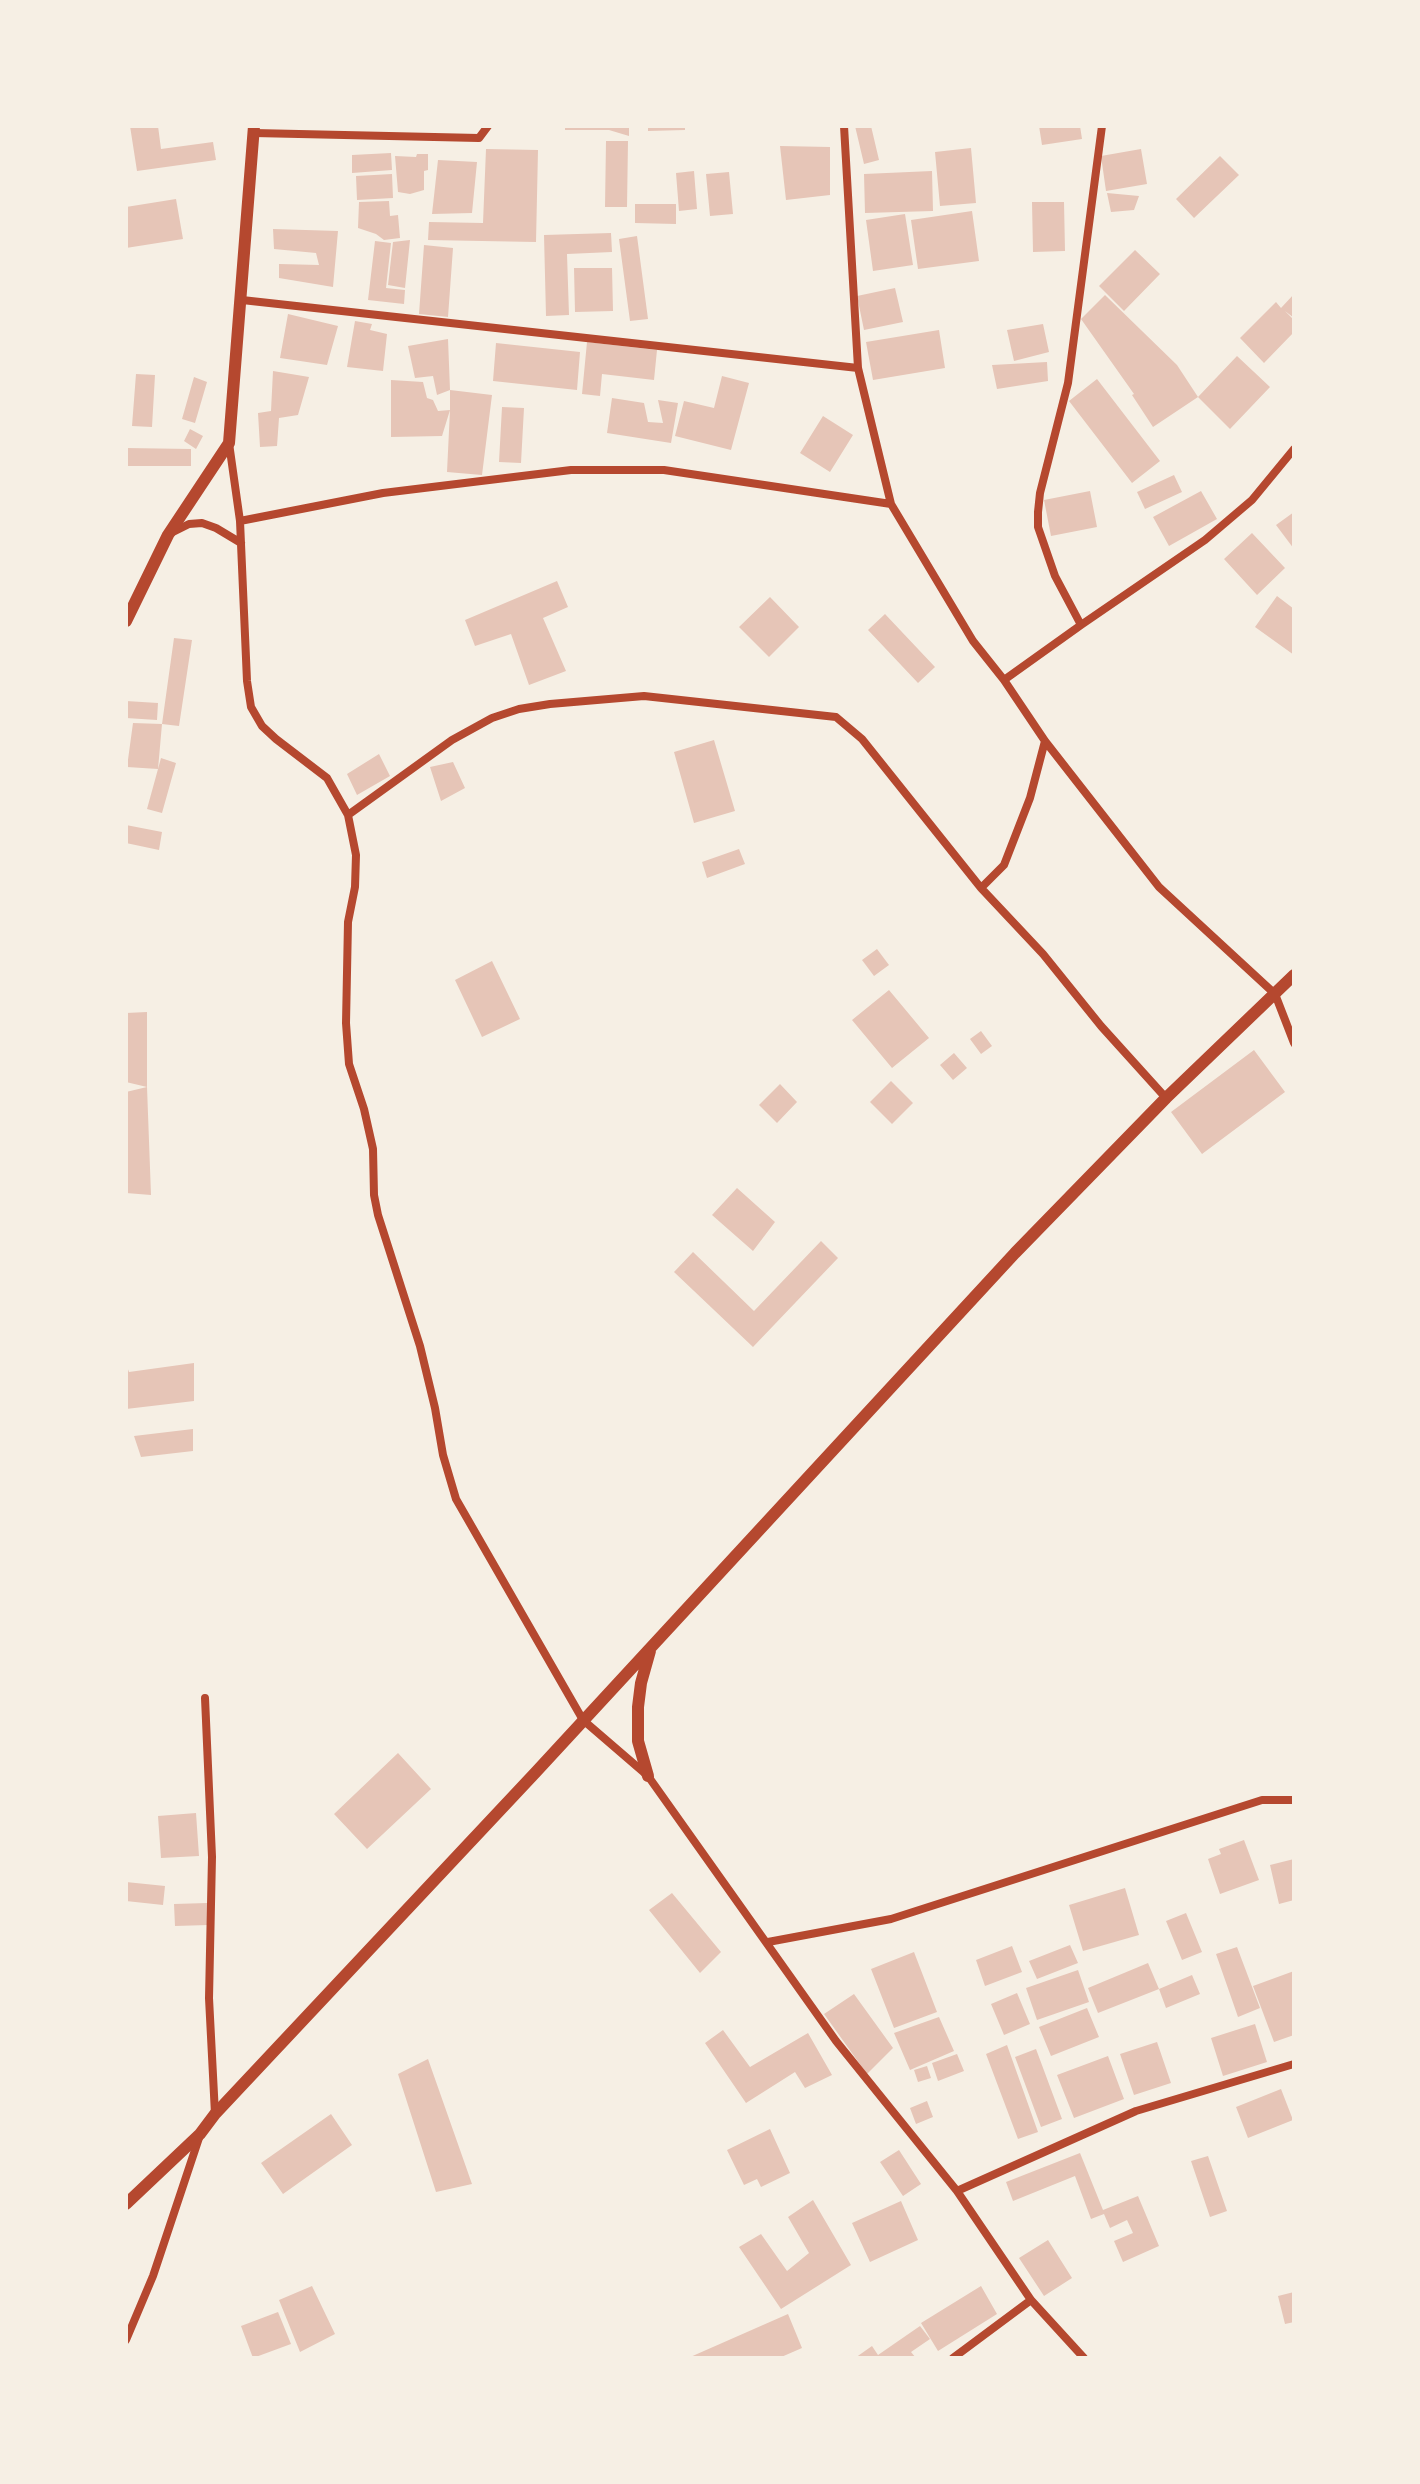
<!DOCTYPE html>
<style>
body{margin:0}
#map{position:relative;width:1420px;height:2484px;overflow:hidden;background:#f6efe4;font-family:"Titillium Web",sans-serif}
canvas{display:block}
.frame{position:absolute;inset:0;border:128px solid #f6efe4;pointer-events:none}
</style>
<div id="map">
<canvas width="1420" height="2484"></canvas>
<div class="frame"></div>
</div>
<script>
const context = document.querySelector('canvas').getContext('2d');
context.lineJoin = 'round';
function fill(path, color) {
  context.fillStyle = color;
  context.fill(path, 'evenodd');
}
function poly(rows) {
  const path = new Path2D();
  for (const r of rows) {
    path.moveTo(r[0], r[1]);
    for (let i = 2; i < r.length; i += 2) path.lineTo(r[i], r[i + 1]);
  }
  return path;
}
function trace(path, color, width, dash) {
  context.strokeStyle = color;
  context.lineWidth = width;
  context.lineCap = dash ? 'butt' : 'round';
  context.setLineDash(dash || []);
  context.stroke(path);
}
fill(poly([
 [130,126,158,126,161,149,213,142,216,160,137,171],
 [565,126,629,126,629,136,609,130,565,130],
 [648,126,685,126,685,130,648,131],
 [855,126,871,126,879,160,864,164],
 [1039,126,1080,126,1082,139,1042,145],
 [606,141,628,141,627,207,605,207],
 [780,146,830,147,830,195,786,200],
 [971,148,976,203,940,206,935,152],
 [486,149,538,150,536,242,428,240,429,222,483,223],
 [1141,149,1147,184,1106,191,1101,156],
 [391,153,392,170,352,173,352,155],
 [417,154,428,154,428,170,424,171,424,190,410,194,398,192,395,156,416,157],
 [1220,156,1239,175,1194,218,1176,199],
 [438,160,477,162,472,213,432,214],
 [694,171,697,209,679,211,676,173],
 [932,171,933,211,865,213,864,174],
 [729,172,733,214,710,216,706,174],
 [392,174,393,198,357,200,356,176],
 [1107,193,1139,196,1134,210,1111,212],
 [176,199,183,239,126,248,126,207],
 [389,201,390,216,398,215,400,238,384,240,376,234,358,228,359,202],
 [1032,202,1064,202,1065,251,1033,252],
 [635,204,676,204,676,224,635,223],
 [972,211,979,261,918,269,911,220],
 [905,214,913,265,873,271,866,220],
 [273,229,338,231,333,287,279,278,279,264,319,265,316,253,274,249],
 [611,233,612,252,567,254,569,315,546,316,544,235],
 [637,236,648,319,630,321,619,239],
 [410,240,405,288,388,285,393,242],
 [375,241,391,243,386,288,405,290,404,304,368,300],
 [424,245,453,248,448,317,419,314],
 [1135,250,1160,274,1124,311,1099,286],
 [574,268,612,268,613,311,575,312],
 [895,288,903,322,864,330,857,296],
 [1294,294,1294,318,1285,311,1294,320,1294,332,1264,363,1240,338,1276,302,1281,308],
 [1105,295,1177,365,1198,397,1153,427,1132,395,1134,394,1081,319],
 [288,314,338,326,327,365,280,358],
 [355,321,372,324,370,330,387,334,383,371,347,367],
 [1043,324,1049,352,1014,361,1007,330],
 [939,330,945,368,873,380,866,342],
 [448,339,450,390,437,395,433,376,415,378,408,346],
 [587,342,657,350,654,380,602,374,600,396,582,394],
 [496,343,580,352,577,390,493,381],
 [1237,356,1270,387,1230,429,1198,397],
 [1047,362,1048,381,997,389,992,365],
 [273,371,309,377,298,415,279,418,277,446,260,447,258,413,271,411],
 [136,374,155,375,152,427,132,426],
 [722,376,749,383,731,450,675,436,684,401,714,408],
 [194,377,207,382,195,423,182,419],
 [1097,379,1160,461,1132,483,1069,401],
 [391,380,423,382,427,398,433,400,438,411,450,410,450,390,492,395,482,475,447,472,450,410,442,436,391,437],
 [612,398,644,403,648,422,663,423,658,400,678,403,671,443,607,433],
 [502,407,524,408,521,463,499,462],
 [823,416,853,435,830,472,800,453],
 [190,429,203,436,196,449,184,441],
 [126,448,191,449,191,466,126,466],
 [1174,475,1182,492,1145,509,1137,492],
 [1090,491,1097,527,1051,536,1044,500],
 [1201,491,1217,519,1169,546,1153,517],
 [1294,512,1294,549,1276,525],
 [1252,533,1285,568,1257,595,1224,559],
 [557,581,568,607,543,618,566,671,529,685,511,634,475,646,465,620],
 [1277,596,1294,609,1294,655,1255,627],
 [770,597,799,627,769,657,739,627],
 [885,614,935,667,918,683,868,630],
 [174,638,192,640,179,726,162,724],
 [126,701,158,703,157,720,126,718],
 [133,723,162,724,158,769,161,758,176,763,162,813,147,809,158,769,127,767],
 [714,740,735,811,694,823,674,752],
 [379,754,390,776,357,795,347,774],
 [453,762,465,788,441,801,430,767],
 [126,825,162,832,159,850,126,843],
 [739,849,745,864,707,878,702,862],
 [877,949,889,965,874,976,862,960],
 [492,961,520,1019,482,1037,455,980],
 [889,990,929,1038,892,1068,852,1020],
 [147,1012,147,1087,126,1082,126,1013],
 [981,1031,992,1046,981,1054,970,1039],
 [1254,1050,1285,1092,1202,1154,1171,1112],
 [954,1053,967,1068,953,1080,940,1065],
 [891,1081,913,1103,892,1124,870,1102],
 [780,1084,797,1102,777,1123,759,1105],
 [147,1087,151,1195,126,1193,126,1092],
 [737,1188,775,1222,753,1251,712,1215],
 [821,1241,838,1258,753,1347,674,1272,693,1252,754,1311],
 [194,1363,194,1401,126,1409,126,1364,129,1372],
 [193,1429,193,1451,141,1457,134,1436],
 [398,1753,431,1789,367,1849,334,1814],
 [196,1813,199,1856,161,1858,158,1816],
 [1244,1840,1259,1880,1220,1894,1208,1859,1221,1854,1219,1849],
 [1294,1859,1294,1900,1279,1904,1270,1865],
 [126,1882,165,1886,163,1905,126,1901],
 [1125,1888,1139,1935,1083,1951,1069,1905],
 [672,1893,721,1952,700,1973,649,1910],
 [207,1903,208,1925,175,1926,174,1904],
 [1186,1913,1202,1952,1182,1960,1166,1921],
 [1070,1945,1078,1963,1037,1979,1029,1961],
 [1012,1946,1022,1972,985,1986,976,1960],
 [1237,1947,1260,2008,1238,2017,1216,1954],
 [914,1952,937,2012,894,2028,871,1969],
 [1148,1963,1159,1989,1098,2013,1088,1988],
 [1078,1970,1089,2002,1037,2020,1026,1988],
 [1294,1971,1294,2035,1274,2042,1253,1986],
 [1192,1975,1200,1994,1166,2008,1159,1989],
 [1017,1993,1030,2024,1004,2035,991,2004],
 [854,1994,893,2048,867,2074,824,2014],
 [1087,2008,1099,2037,1051,2056,1039,2027],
 [939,2017,954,2051,910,2070,894,2033],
 [1255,2024,1267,2062,1223,2076,1211,2038],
 [723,2030,750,2067,808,2033,832,2075,805,2088,795,2072,746,2103,705,2043],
 [1157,2042,1171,2083,1134,2095,1120,2054],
 [1007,2045,1038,2132,1018,2139,986,2054],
 [1036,2049,1062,2119,1041,2127,1015,2057],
 [957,2054,964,2071,938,2081,932,2063],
 [1108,2056,1124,2099,1074,2118,1057,2075],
 [428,2059,472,2184,436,2192,398,2074],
 [927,2066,931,2078,918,2082,914,2070],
 [1281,2089,1293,2120,1248,2138,1236,2107],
 [927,2101,933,2117,916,2124,910,2108],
 [331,2114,352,2145,283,2194,261,2163],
 [770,2129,790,2173,761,2187,757,2179,744,2185,727,2150],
 [899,2150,921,2184,903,2196,880,2162],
 [1080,2153,1103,2210,1138,2196,1159,2246,1123,2262,1114,2241,1133,2233,1127,2220,1110,2228,1104,2214,1091,2219,1075,2176,1013,2201,1006,2182],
 [1208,2156,1227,2211,1210,2217,1191,2161],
 [813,2200,851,2265,781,2309,739,2247,761,2234,787,2271,809,2253,788,2217],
 [901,2201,918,2240,870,2262,852,2223],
 [1048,2240,1072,2278,1044,2296,1019,2258],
 [312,2286,335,2334,300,2352,279,2300],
 [981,2286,997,2314,938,2351,921,2323],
 [1294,2292,1294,2322,1285,2324,1278,2296],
 [278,2312,291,2344,253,2358,241,2326],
 [788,2314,802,2348,779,2358,688,2358],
 [920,2326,930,2339,911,2352,916,2358,855,2358,872,2346,878,2355]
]), '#e6c5b7');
trace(poly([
 [844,126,858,368,891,504],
 [254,133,479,138,488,126],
 [242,300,858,368],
 [229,443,240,521,247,681,251,707,262,726,276,739,327,778,348,815,356,855,355,887,348,922,346,1023,349,1064,364,1109,373,1149,374,1195,378,1215,420,1346,435,1408,443,1455,456,1499,583,1720,648,1776,836,2041,957,2191,1031,2300,1084,2358],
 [240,521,383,493,571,470,664,470,891,504,973,641,1004,680,1045,741,1030,798,1004,865,981,888,1043,954,1101,1026,1166,1098],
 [169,534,189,524,202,523,216,528,241,543],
 [1081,625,1205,540,1252,500,1294,449],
 [1004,680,1081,625,1055,576,1038,527,1038,512,1040,493,1068,383,1102,126],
 [1045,741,1159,887,1275,994,1294,1043],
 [348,815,452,740,492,718,519,709,550,704,644,696,836,717,862,739,981,888],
 [205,1698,212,1857,209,1998,215,2114],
 [768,1942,891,1919,1262,1800,1294,1800],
 [957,2191,1136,2111,1294,2064],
 [126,2340,153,2276,199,2138],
 [953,2358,1031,2300]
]), '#b5482f', 8);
trace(poly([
 [126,621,168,535,229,443,254,126],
 [648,1776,638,1741,638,1707,641,1683,650,1651],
 [126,2204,200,2134,215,2114,535,1773,1015,1253,1166,1098,1294,975]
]), '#b5482f', 12);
</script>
